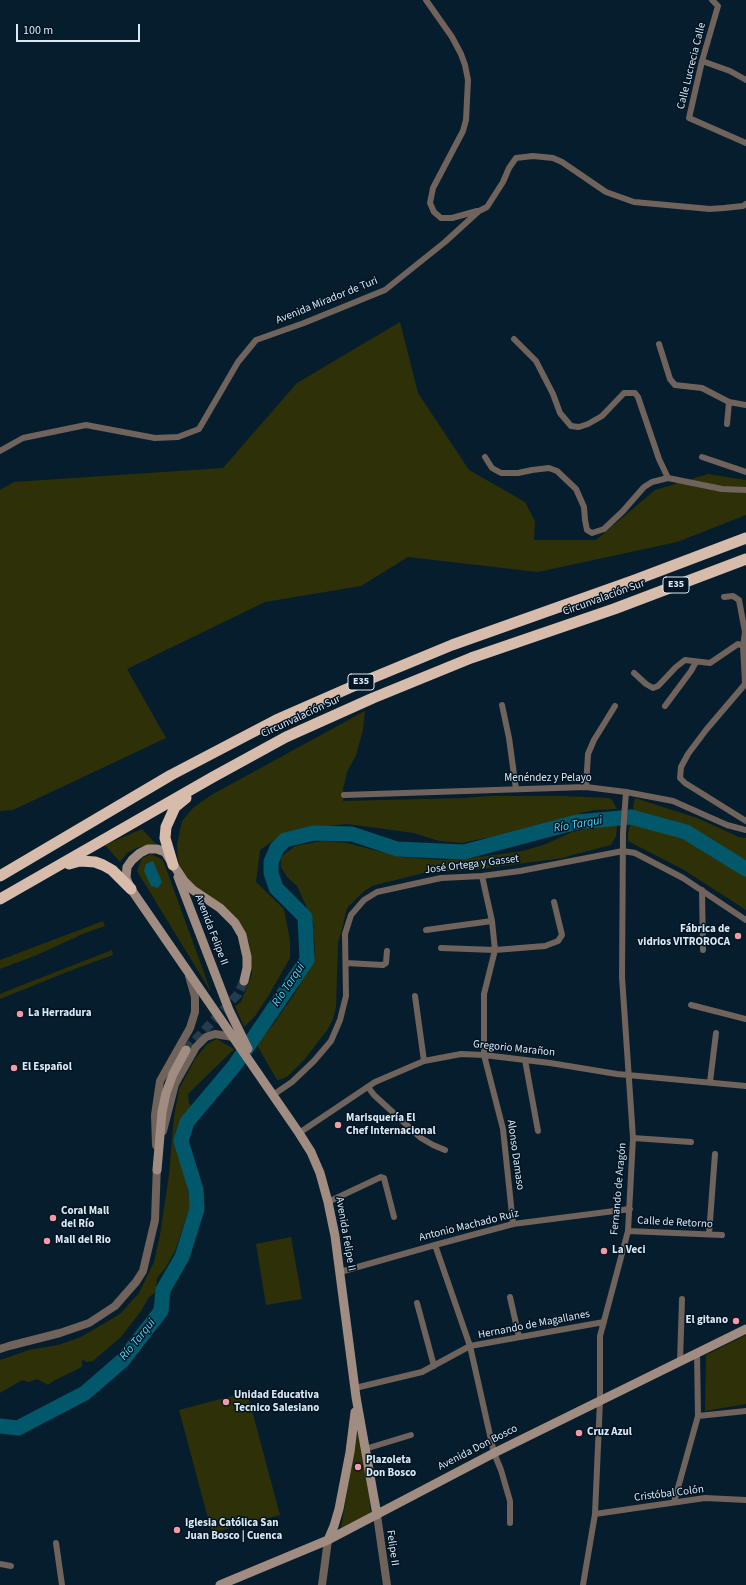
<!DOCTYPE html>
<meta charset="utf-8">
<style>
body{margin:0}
#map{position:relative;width:746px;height:1585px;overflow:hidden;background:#061d2d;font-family:"Source Sans 3",sans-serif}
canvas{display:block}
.scale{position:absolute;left:16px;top:24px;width:124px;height:18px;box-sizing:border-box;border:2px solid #dbe9f4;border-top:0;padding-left:5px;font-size:12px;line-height:14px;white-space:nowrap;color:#dbe9f4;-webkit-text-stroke:3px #001423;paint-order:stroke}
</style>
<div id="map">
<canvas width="746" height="1585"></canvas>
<div class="scale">100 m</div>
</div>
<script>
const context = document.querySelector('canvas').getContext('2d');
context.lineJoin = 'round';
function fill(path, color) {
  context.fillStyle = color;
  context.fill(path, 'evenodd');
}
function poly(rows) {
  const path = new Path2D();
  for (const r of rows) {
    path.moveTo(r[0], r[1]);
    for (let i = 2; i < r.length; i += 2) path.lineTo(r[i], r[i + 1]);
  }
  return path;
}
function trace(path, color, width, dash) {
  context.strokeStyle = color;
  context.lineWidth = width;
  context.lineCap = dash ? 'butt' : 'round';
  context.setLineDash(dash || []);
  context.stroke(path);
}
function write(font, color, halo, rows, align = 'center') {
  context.font = font + ' "Source Sans 3",sans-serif';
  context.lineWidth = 3;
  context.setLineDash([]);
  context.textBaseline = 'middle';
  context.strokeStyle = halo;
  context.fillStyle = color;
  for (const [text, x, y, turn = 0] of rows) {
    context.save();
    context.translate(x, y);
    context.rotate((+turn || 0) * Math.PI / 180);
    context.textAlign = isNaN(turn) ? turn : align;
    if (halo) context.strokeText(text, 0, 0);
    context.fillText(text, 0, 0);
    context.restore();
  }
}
fill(poly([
 [400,322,418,393,469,470,525,502,535,521,534,540,596,540,655,490,708,474,746,480,746,515,677,542,538,572,408,557,361,586,265,602,127,669,166,738,13,810,0,811,0,490,14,482,223,468,297,383],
 [365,711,363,730,356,755,347,772,343,789,344,795,343,801,464,798,490,796,562,796,609,798,612,800,617,809,594,810,581,813,558,823,462,843,439,841,414,833,347,824,317,827,283,834,260,850,256,882,284,909,290,940,290,958,269,995,255,1016,244,1027,235,1006,241,1002,252,974,249,942,246,936,189,882,180,868,178,860,177,844,182,821,194,807,213,794],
 [635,798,697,818,739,837,746,838,746,910,684,870,628,841,628,834],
 [603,825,617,826,616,836,611,845,576,854,563,858,472,870,423,873,372,886,363,892,347,908,342,929,338,943,336,1007,333,1019,328,1029,304,1060,288,1076,282,1079,277,1080,257,1045,261,1039,275,1022,293,996,313,961,315,951,313,921,297,886,287,877,281,867,281,857,295,846,322,841,347,843,401,857,443,860,464,859,523,851,546,844,572,832],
 [142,829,156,844,137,848,127,853,120,862,105,845],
 [151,854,163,860,211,992,137,871,142,858],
 [103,921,105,926,85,933,37,955,0,969,0,960],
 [112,950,113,955,72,970,0,999,0,994,7,991],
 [217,1039,234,1049,188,1094,189,1103,196,1118,180,1152,187,1181,190,1207,175,1251,166,1267,157,1278,156,1292,149,1297,141,1311,121,1337,93,1361,86,1362,82,1359,82,1367,53,1381,48,1385,37,1379,29,1382,22,1380,0,1393,0,1360,29,1350,58,1345,81,1337,120,1314,139,1293,154,1262,160,1235,169,1175,174,1117,179,1089,195,1059,207,1044],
 [291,1237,302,1299,266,1305,256,1244],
 [746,1335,746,1404,705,1411,706,1355],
 [247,1392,280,1515,212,1533,179,1410],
 [359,1422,371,1513,341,1528]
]), '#2e3108');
fill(poly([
 [153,861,162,882,158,888,151,886,144,871,146,864]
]), '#00586a');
trace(poly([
 [0,1426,18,1428,85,1393,123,1360,161,1311,163,1290,182,1257,197,1209,196,1190,181,1141,187,1122,235,1065,307,960,305,917,276,888,271,873,271,862,277,848,285,840,314,833,352,834,397,849,464,852,577,822,631,817,686,832,746,869]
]), '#00586a', 15);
trace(poly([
 [186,1050,238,994,244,981]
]), '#263c4b', 9, [9, 4.5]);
trace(poly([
 [426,0,452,37,461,54,465,65,468,80,466,120,463,131,433,188,430,203,434,212,441,218,452,218,477,211],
 [712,0,718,6,702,61,689,118,746,143],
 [702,61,730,71,746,80],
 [514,339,536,361,553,394,560,413,571,426,579,427,588,424,602,416,624,393,635,393,638,397,659,459,668,478],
 [659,344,670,379,675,385,702,388,729,402,746,405],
 [727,424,729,402],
 [0,451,23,438,86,425,155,438,178,437,199,429,238,362,256,340,304,323,385,290,445,242,479,211,487,207,503,182,509,168,516,158,533,156,553,158,562,162,606,192,634,202,710,209,724,208,743,206,746,204],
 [485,457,492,468,501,473,518,473,532,470,549,468,557,471,576,489,584,507,585,520,587,530,592,533,604,529,623,511,644,487,652,482,668,478,722,489,746,490],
 [702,457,746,472],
 [724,597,733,596,739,600,745,632,743,646],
 [634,673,646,684,653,688,658,686,676,667,685,660,710,663,738,644,743,646,745,683],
 [746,683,706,730,688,754,681,767,680,778,685,783,746,821],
 [502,705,509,738,516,789],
 [665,706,691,671,696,662],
 [586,787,588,754,594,740,615,706],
 [344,795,586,787,626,792,673,801,727,825,746,830],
 [482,876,492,921,495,950,484,994,484,1055,503,1129,513,1224],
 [702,890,703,950],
 [426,930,492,921],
 [441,948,495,950,545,946,558,941,562,935,554,902],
 [346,963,383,965,386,963,387,951],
 [415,996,424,1061],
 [691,1005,746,1019],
 [525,1060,538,1131],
 [710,1082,716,1033],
 [368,1087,374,1095,421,1138,433,1145,445,1150],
 [273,1095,292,1082,314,1061,331,1041,340,1020,346,996,345,934,351,915,364,900,377,892,441,878,482,876,520,871,623,851,635,853,683,878,746,920],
 [299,1133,375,1082,424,1061,461,1054,484,1055,550,1063,617,1074,746,1086],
 [633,1138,691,1142],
 [328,1202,381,1177,384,1178,394,1217],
 [628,1231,722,1235],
 [709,1234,715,1154],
 [435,1245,470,1346,494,1453,501,1470,510,1501,510,1523],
 [340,1272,435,1245,513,1224,630,1209],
 [510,1297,519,1337],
 [417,1303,434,1366],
 [680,1362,682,1299],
 [355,1388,422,1372,470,1346,604,1322],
 [698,1416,746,1411],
 [365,1449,411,1435],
 [674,1502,698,1416,697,1353],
 [595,1514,705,1498,746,1500],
 [56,1543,62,1585],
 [0,1564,11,1566],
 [583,1585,595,1514,600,1401,600,1336,628,1231,633,1138,622,977,623,833,626,792]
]), '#6f635c', 6);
trace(poly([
 [163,1131,175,1084,196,1047,206,1037,215,1034,233,1037],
 [156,1145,155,1115,160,1081,190,1028,195,1012,195,997,189,976],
 [0,1349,9,1346,60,1333,89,1323,115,1306,136,1282,143,1271,155,1220,157,1164],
 [377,1515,387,1585],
 [322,1585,328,1540]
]), '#6f635c', 8);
trace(poly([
 [178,877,229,1010,248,1049],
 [244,981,247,968,247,957,242,935,235,923,220,908,193,890,184,881,165,852,157,849,148,849,140,853,132,860,127,867,126,878,131,889,299,1133,311,1152,320,1173,328,1202,335,1236,356,1397,377,1515],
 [157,1170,162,1112,166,1093,173,1074,186,1050],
 [328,1540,334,1526,339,1509,350,1452,355,1412],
 [220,1585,328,1540,494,1453,746,1329]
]), '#a08c81', 9);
trace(poly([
 [69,864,80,861,95,862,103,865,112,870,131,889],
 [173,865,165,838,166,827,175,807,186,798],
 [0,876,171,775,276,720,365,681,452,645,635,580,746,538],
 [0,899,213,777,286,737,373,698,471,658,614,609,746,559]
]), '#d7bcab', 11);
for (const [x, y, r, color] of [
 [738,936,4,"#f49aa2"],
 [20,1014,4,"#f49aa2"],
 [14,1068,4,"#f49aa2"],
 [338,1125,4,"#f49aa2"],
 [53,1218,4,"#f49aa2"],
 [47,1241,4,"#f49aa2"],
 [604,1251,4,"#f49aa2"],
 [736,1321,4,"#f49aa2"],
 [226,1402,4,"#f49aa2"],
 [579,1433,4,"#f49aa2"],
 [358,1467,4,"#f49aa2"],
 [177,1530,4,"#f49aa2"]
]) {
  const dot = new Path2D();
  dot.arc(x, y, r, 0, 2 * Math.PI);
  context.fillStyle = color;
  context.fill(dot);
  trace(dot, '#001423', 1.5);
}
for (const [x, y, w] of [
 [676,585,26],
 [361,682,26]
]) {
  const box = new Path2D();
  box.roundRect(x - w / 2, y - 8, w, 16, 3);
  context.fillStyle = '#001423';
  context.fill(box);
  trace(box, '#dbe9f4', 1);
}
write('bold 10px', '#dbe9f4', null, [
 ["E35",676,585],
 ["E35",361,682]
]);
write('11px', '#dbe9f4', '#001423', [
 ["Calle Lucrecia Calle",692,66,-76],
 ["Avenida Mirador de Turi",327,301,-22],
 ["Circunvalación Sur",604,598,-20],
 ["Circunvalación Sur",301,717,-25],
 ["Menéndez y Pelayo",548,779],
 ["José Ortega y Gasset",472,865,-7],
 ["Avenida Felipe II",211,930,69],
 ["Gregorio Marañon",514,1049,6],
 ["Alonso Damaso",515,1155,82],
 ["Fernando de Aragón",619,1189,-85],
 ["Calle de Retorno",675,1223,3],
 ["Antonio Machado Ruiz",469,1226,-14],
 ["Avenida Felipe II",345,1234,80],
 ["Hernando de Magallanes",534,1325,-11],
 ["Avenida Don Bosco",478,1448,-27],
 ["Cristóbal Colón",669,1494,-7],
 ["Felipe II",392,1548,82]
]);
write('bold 11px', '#dbe9f4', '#001423', [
 ["Fábrica de",730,930,"right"],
 ["vidrios VITROROCA",730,943,"right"],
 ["La Herradura",28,1014],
 ["El Español",22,1068],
 ["Marisquería El",346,1119],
 ["Chef Internacional",346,1132],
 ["Coral Mall",61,1212],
 ["del Río",61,1225],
 ["Mall del Rio",55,1241],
 ["La Veci",612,1251],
 ["El gitano",728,1321,"right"],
 ["Unidad Educativa",234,1396],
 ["Tecnico Salesiano",234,1409],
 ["Cruz Azul",587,1433],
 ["Plazoleta",366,1461],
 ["Don Bosco",366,1474],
 ["Iglesia Católica San",185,1524],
 ["Juan Bosco | Cuenca",185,1537]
], 'left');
write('italic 12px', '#4dd8fa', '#001423', [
 ["Río Tarqui",578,825,-10],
 ["Río Tarqui",289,985,-56],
 ["Río Tarqui",138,1340,-51]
]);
</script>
